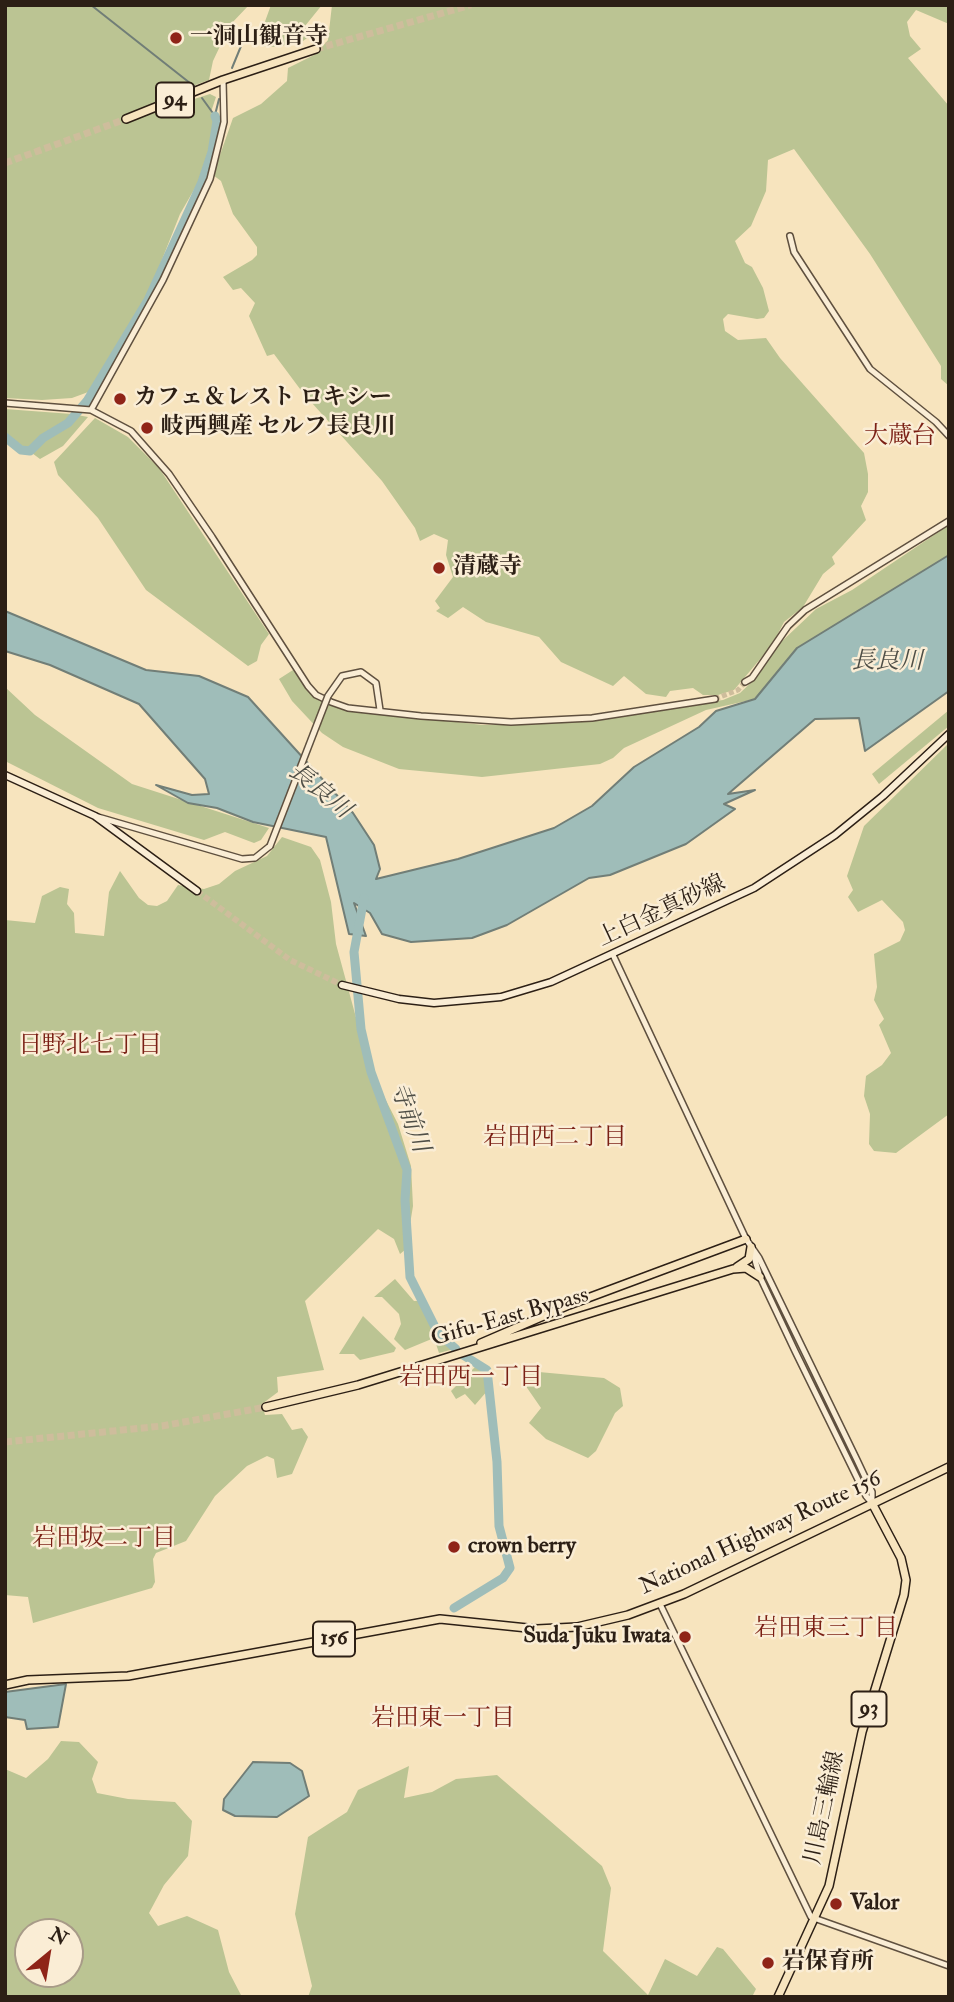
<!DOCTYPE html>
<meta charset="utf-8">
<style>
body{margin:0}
#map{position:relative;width:954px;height:2002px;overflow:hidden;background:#f7e4be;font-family:"IM FELL Double Pica",serif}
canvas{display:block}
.frame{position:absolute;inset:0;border:7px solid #2c1f15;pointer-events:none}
.north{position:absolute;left:14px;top:1918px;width:70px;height:70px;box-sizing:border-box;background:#faedd5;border:2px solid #a89b88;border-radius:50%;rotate:30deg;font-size:19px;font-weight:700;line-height:28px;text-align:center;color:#2c1f15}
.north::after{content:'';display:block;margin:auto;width:24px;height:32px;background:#8f2418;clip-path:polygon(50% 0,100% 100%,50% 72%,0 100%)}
</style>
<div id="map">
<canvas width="954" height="2002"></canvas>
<div class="frame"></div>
<div class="north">N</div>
</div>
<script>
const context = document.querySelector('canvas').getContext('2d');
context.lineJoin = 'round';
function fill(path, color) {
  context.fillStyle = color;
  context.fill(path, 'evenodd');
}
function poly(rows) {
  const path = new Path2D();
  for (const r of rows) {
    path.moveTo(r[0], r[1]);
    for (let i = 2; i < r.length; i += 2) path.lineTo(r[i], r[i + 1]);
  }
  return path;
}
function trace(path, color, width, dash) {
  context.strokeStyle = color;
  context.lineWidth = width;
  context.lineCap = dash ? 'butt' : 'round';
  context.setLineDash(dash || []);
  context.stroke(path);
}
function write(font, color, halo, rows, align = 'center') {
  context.font = font + ' "IM FELL Double Pica","Noto Serif JP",serif';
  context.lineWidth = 5;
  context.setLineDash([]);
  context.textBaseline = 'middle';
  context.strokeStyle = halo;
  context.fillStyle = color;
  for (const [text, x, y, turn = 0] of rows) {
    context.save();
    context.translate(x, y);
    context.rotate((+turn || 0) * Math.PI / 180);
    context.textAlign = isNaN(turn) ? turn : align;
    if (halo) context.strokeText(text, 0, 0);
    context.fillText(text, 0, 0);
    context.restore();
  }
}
fill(poly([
 [5,5,249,5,230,25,213,61,209,80,182,90,188,101,210,94,216,97,211,112,214,121,209,153,199,181,180,214,150,290,91,391,72,398,42,400,5,398],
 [271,5,322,5,305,26,310,36,303,41,277,47,260,46,259,38],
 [332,5,949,5,949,24,916,10,907,22,910,36,921,49,908,58,949,106,949,386,941,379,941,366,870,254,794,149,768,160,766,191,751,226,735,241,745,263,752,267,763,288,769,311,764,318,757,319,728,314,723,319,725,331,738,340,766,338,780,358,864,453,868,474,868,492,861,506,866,520,832,557,835,564,823,574,803,607,784,622,772,645,734,690,718,695,703,695,693,688,670,691,666,697,646,694,624,676,613,686,561,662,539,637,486,622,463,607,448,618,436,611,440,608,435,601,453,577,446,555,448,540,434,534,420,541,415,528,382,481,303,393,274,354,267,356,249,316,255,303,241,288,233,290,223,277,252,260,257,255,257,247,233,214,221,181,213,175,233,118,261,104,287,81,288,68,316,54,328,40],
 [5,409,72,414,88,417,63,446,40,459,5,433],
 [95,418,128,437,159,468,269,634,261,645,257,661,248,666,146,590,98,518,58,475,54,462],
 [949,525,949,555,797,648,755,699,706,710,624,748,613,758,600,764,482,777,399,769,343,747,322,733,292,701,279,679,293,670,314,697,340,709,483,725,545,724,723,700,740,693,758,676,779,644,816,609,852,590],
 [5,687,35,715,132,784,269,828,261,840,254,843,225,832,204,840,98,808,5,761],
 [949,710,949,726,879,784,872,774],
 [949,743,949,1114,896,1153,874,1151,869,1144,870,1114,864,1096,866,1076,882,1065,891,1053,879,1025,884,1019,874,1000,877,987,874,954,900,941,905,930,903,922,882,900,858,912,848,897,853,890,847,876,864,826],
 [282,837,311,847,320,860,331,902,336,944,370,1069,398,1124,411,1166,413,1206,406,1249,400,1254,394,1239,378,1229,305,1301,324,1370,277,1377,278,1392,262,1404,265,1415,282,1414,292,1430,302,1428,308,1437,292,1474,277,1478,274,1459,267,1456,247,1466,215,1496,186,1541,156,1553,153,1559,155,1582,152,1588,33,1623,28,1597,5,1595,5,920,35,923,42,896,60,887,69,889,67,904,74,913,75,933,104,936,109,892,120,871,139,898,148,905,157,906,167,901,178,885,204,889,219,884,235,871,267,856],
 [395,1279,414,1301,418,1301,438,1335,454,1349,439,1353,434,1338,405,1350,394,1339,401,1324,399,1314,382,1297,374,1297],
 [363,1316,396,1348,394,1352,360,1360,354,1354,339,1354],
 [476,1366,486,1375,488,1390,475,1405,465,1394,456,1399,451,1391],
 [528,1371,604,1378,620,1388,623,1406,615,1413,596,1451,588,1458,546,1439,529,1423,541,1408,523,1382],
 [61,1741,79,1742,98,1762,92,1779,97,1793,128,1799,175,1802,192,1821,188,1856,164,1885,149,1913,158,1926,187,1916,218,1930,229,1972,242,1997,5,1997,5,1769,26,1778,48,1759],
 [28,1932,70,1932,70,1974,28,1974],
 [409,1766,404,1798,432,1792,456,1779,497,1775,602,1866,611,1888,603,1951,648,1995,665,1959,697,1976,717,1947,723,1949,756,1989,752,1997,308,1997,312,1986,295,1914,308,1837,347,1812,358,1790]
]), '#bbc493');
const water = poly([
 [949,555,949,691,865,751,859,718,815,719,728,794,755,790,724,804,735,809,686,844,610,875,589,878,507,925,472,938,411,942,382,934,370,913,354,903,366,936,349,934,326,837,253,822,217,808,188,803,156,785,192,795,209,794,205,779,139,704,50,665,5,651,5,611,146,670,199,676,248,697,353,813,374,845,380,869,376,879,458,859,554,828,592,806,634,767,699,727,716,711,755,699,797,648,949,555],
 [66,1684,58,1727,27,1729,25,1720,5,1717,5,1692,66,1684],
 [253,1762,290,1763,302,1771,309,1796,277,1817,235,1816,223,1810,224,1799,253,1762]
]);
fill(water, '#9fbdb9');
trace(water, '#717e77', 2);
trace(poly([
 [91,5,195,87],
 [232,68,246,34],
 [202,98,215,116],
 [215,115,219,99]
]), '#717e77', 2);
trace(poly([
 [5,437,21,450,30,451,43,438,68,423,87,401,148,300,202,182,212,152,217,121,215,116],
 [364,898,354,952,361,1029,371,1072,407,1170,405,1200,410,1277,438,1333,456,1349],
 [454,1608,503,1578,510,1568,499,1526,497,1462,487,1370,463,1355]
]), '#9fbdb9', 9);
trace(poly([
 [715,699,738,690,745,682]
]), '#cebd9c', 5, [5, 2.5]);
trace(poly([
 [197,891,290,960,342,985]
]), '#cebd9c', 6, [6, 3]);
trace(poly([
 [316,49,471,5],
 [5,163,126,119]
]), '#cebd9c', 7, [7, 3.5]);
trace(poly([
 [5,1442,162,1426,266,1407]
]), '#cebd9c', 7, [7, 3.5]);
const tertiary = poly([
 [790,236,794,252,870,369,936,422,949,436],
 [5,403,91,410,131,431,169,474,212,537,308,686,316,695,331,702,348,708,421,716,511,722,592,718,715,699],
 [91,410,163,280,210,179,224,122,223,80],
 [745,682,752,678,788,626,805,610,949,521],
 [328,696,342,676,361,672,376,683,380,710],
 [98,817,242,859,255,858,270,846],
 [613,955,746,1239,759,1258,857,1460,872,1492,872,1503],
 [752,1250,760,1277,795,1351,866,1496,872,1503],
 [660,1604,811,1917,949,1966]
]);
const secondary = poly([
 [5,775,95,816,197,891],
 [342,985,399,999,434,1003,501,997,551,982,754,888,835,835,883,796,949,734]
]);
const primary = poly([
 [126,119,223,80,316,49],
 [778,1997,829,1886,862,1732,904,1595,906,1580,901,1558,872,1503]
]);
const trunk = poly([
 [737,1267,749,1259,751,1247],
 [481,1343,569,1305,746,1239],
 [266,1407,358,1385,733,1269,746,1268,760,1277],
 [5,1685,28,1680,128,1676,440,1619,537,1629,577,1627,628,1615,684,1594,949,1467]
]);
trace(tertiary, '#5f503f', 8);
trace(secondary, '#2c1f15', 9);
trace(primary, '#2c1f15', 10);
trace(trunk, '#2c1f15', 10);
trace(tertiary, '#faedd5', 5);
trace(secondary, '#faedd5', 6);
trace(primary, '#f7e4be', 7);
trace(trunk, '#f7e4be', 7);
const tertiaryBridge = poly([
 [270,846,328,696]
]);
trace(tertiaryBridge, '#5f503f', 8, []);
trace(tertiaryBridge, '#faedd5', 5);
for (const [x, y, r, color] of [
 [176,38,7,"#8f2418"],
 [120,399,7,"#8f2418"],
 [147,428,7,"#8f2418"],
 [439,568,7,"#8f2418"],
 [454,1547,7,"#8f2418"],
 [685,1637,7,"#8f2418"],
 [836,1904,7,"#8f2418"],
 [768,1963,7,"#8f2418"]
]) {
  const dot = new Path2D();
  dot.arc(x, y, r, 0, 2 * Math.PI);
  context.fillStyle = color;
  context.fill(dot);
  trace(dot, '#faedd5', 2.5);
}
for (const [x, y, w] of [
 [175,100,38],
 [334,1639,42],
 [869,1709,35]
]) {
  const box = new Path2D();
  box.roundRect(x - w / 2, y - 17.5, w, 35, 5);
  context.fillStyle = '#faedd5';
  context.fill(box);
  trace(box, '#2c1f15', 2);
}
write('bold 21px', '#2c1f15', null, [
 ["94",175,100],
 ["156",334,1639],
 ["93",869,1709]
]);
write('bold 23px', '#2c1f15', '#faedd5', [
 ["一洞山観音寺",190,38],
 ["カフェ＆レスト ロキシー",134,399],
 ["岐西興産 セルフ長良川",161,428],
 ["清蔵寺",453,568],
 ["crown berry",468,1547],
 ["Suda Juku Iwata",671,1637,"right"],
 ["Valor",850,1904],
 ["岩保育所",782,1963]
], 'left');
write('23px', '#2c1f15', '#faedd5', [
 ["上白金真砂線",662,912,-25],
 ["Gifu-East Bypass",510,1318,-16],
 ["National Highway Route 156",761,1534,-25],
 ["川島三輪線",826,1808,-78]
]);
write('24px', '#7a1f14', '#faedd5', [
 ["大蔵台",900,438],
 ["日野北七丁目",90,1047],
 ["岩田西二丁目",555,1139],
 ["岩田西一丁目",471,1379],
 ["岩田坂二丁目",104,1540],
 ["岩田東三丁目",826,1630],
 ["岩田東一丁目",443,1720]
]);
write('italic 24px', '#4e4e46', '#faedd5', [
 ["長良川",887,663],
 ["長良川",319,792,39],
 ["寺前川",408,1118,70]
]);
</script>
